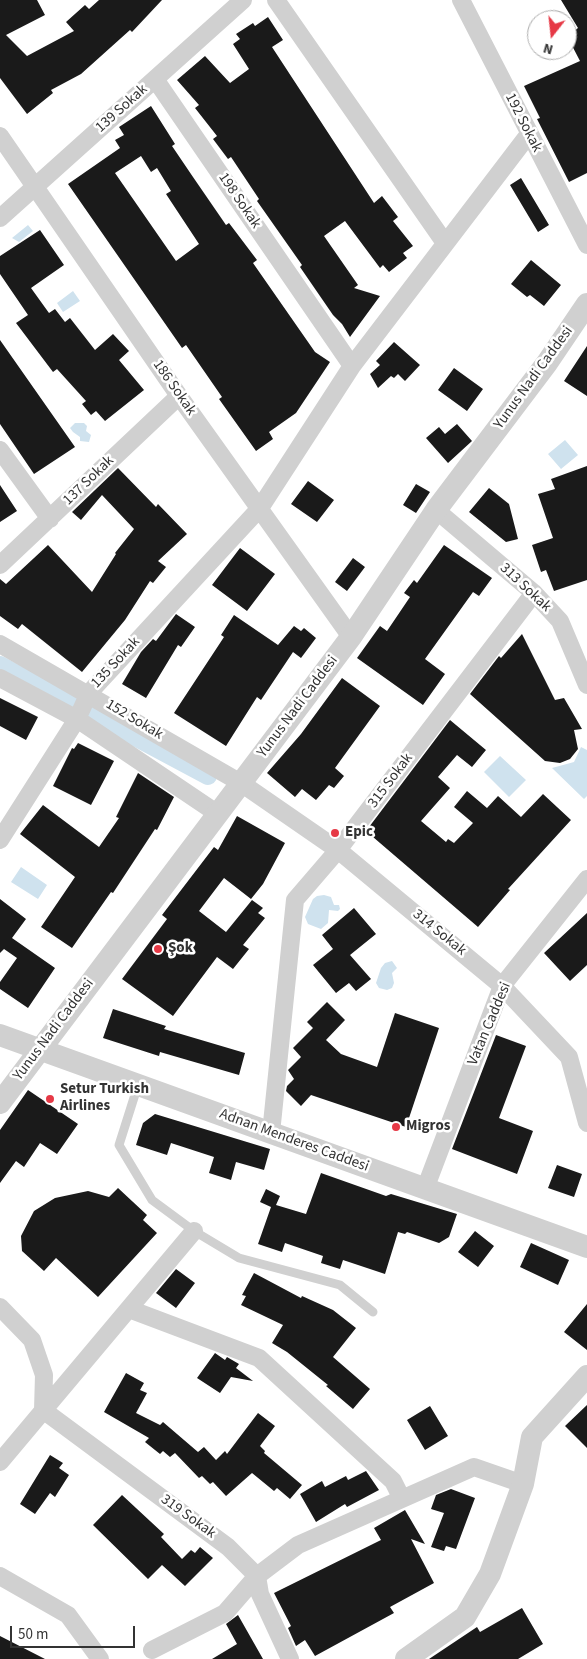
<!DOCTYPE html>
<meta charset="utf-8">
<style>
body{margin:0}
#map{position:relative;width:587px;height:1659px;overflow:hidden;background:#fff;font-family:"Source Sans 3",sans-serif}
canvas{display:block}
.north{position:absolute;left:527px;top:10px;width:50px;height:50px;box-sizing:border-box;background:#fff;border:1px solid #adadad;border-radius:50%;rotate:196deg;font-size:14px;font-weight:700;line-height:20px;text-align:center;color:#333}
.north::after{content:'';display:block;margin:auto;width:18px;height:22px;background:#e63946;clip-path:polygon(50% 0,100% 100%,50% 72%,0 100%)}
.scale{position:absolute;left:10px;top:1626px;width:125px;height:22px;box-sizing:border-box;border:2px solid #333;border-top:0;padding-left:6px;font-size:15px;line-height:18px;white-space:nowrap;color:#333;-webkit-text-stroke:4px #fff;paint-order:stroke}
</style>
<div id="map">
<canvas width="587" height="1659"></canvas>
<div class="north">N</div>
<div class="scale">50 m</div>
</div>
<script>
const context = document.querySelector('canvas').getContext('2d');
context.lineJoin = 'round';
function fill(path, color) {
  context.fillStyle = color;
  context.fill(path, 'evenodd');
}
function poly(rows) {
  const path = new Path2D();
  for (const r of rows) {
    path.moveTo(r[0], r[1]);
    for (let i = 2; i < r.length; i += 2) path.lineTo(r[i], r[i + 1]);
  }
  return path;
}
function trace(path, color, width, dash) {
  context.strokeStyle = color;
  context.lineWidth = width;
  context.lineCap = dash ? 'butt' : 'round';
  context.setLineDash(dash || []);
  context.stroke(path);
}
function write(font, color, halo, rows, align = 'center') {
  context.font = font + ' "Source Sans 3",sans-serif';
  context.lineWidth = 5;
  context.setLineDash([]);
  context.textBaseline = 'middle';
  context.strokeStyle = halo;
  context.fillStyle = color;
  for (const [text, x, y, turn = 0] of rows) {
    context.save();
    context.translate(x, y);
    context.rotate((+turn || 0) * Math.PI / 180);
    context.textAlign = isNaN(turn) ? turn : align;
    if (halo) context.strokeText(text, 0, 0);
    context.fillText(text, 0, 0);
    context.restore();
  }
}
fill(poly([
 [28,225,33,231,19,242,12,238],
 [73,291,80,301,63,312,57,303],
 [75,423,84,423,87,426,86,431,91,435,89,442,80,441,80,437,73,432,70,428],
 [565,440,578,455,561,469,548,454],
 [581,747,587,750,587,796,584,799,552,768,574,762],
 [500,756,526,780,509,797,484,772],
 [21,867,47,885,38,899,11,882],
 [324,895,331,897,334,905,339,905,340,909,338,911,329,910,328,923,321,929,308,924,305,917,313,899,317,896],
 [392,961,397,968,392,973,394,983,392,988,387,990,379,988,376,983,381,968,385,963]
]), '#cfe2ee');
trace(poly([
 [0,665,208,776]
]), '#cfe2ee', 18);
fill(poly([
 [0,0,37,0,45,15,6,35,27,56,74,31,66,22,85,5,89,9,99,0,162,0,132,32,130,30,81,74,51,90,53,93,27,114,0,78],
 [561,0,587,0,587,173,569,182,537,119,540,118,524,86,580,61,567,36,578,28],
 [268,17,283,40,272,47,374,203,382,196,398,217,393,221,413,246,403,253,407,258,389,272,383,265,380,268,345,221,324,236,358,285,354,288,380,296,350,337,342,324,333,315,300,267,302,265,257,201,259,199,231,157,228,159,213,139,217,136,195,108,199,105,177,80,205,56,230,83,249,69,233,44,240,39,236,34,253,23,255,26],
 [151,106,175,144,172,146,193,177,226,225,229,223,257,260,253,263,315,352,330,362,296,413,269,432,273,439,256,451,219,399,222,397,186,345,182,348,68,184,120,148,115,140,124,135,119,127],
 [141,156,151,172,157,168,171,191,166,194,199,244,176,261,115,173],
 [521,178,549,225,538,232,510,185],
 [40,230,64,265,31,288,49,313,55,309,65,322,70,318,95,350,113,334,129,351,119,360,144,390,105,421,96,411,91,415,82,404,86,401,57,369,53,372,16,323,28,315,0,274,0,256],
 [531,260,561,285,544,306,530,295,527,297,511,284],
 [0,340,75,447,34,474,0,424],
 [394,342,420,365,405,381,398,374,394,378,391,376,378,388,370,374,380,365,376,361],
 [587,346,587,396,564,381],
 [454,368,483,389,467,411,438,390],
 [457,424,472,441,448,463,426,438,439,427,445,434],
 [587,466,587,580,554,591,546,570,541,572,532,545,553,538,538,494,555,489,551,479],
 [118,468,156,507,158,504,187,534,158,561,166,567,153,583,150,581,125,620,82,672,22,624,18,629,0,616,0,579,6,584,48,545,92,592,116,554,115,553,134,529,102,495,81,520,72,512],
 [308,481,334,500,317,522,291,504],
 [416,484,430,492,416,513,403,505],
 [0,485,17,511,0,522],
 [489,488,509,504,518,539,506,542,469,512],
 [444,545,492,578,479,596,473,592,425,659,445,674,423,705,357,658,380,626,387,631,410,597,404,593,414,580,417,583],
 [240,548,275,574,247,611,212,585],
 [353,558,365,567,347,591,335,582],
 [176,614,195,627,181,647,178,645,146,698,122,684,141,652,153,639,156,641],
 [234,615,278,645,294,626,301,631,304,628,316,638,301,658,293,652,261,700,257,697,226,746,174,713,224,637,221,635],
 [522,634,555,700,564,698,582,729,574,730,578,749,570,759,560,763,545,761,470,694,499,656,501,658],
 [342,678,380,706,335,768,344,776,334,788,329,785,316,800,302,789,295,797,267,773,301,734],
 [0,698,38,717,26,740,0,726],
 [450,720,486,750,472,767,457,755,438,777,450,788,421,821,446,842,448,839,454,843,473,823,454,807,467,791,487,808,498,796,521,817,543,794,571,820,508,889,510,890,478,927,366,831],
 [78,743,114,761,91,805,53,786,72,748,74,749],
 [138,773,174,797,157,830,155,829,113,893,111,892,72,948,41,927,75,877,20,834,43,805,99,847,119,818,116,817],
 [237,816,285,843,263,884,251,899,224,878,199,911,226,932,252,900,263,908,258,913,265,918,243,945,249,949,233,969,217,957,173,1016,122,979,167,919,162,915,214,847,218,850],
 [0,899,26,919,12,938,55,968,28,1008,0,989,0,982,17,958,4,949,0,953],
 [354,908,376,934,350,955,371,979,356,991,349,983,336,993,313,965,333,949,322,935],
 [587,913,587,965,570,981,544,953],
 [327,1002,345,1020,326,1040,341,1054,377,1067,395,1013,439,1028,406,1127,311,1095,301,1106,286,1091,287,1086,294,1079,288,1070,301,1057,293,1048,313,1028,307,1022],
 [113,1009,166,1026,164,1029,245,1053,239,1075,160,1052,159,1056,103,1038],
 [496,1035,526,1046,499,1118,533,1131,517,1174,452,1149],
 [28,1090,78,1124,57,1154,40,1143,24,1167,16,1161,0,1183,0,1130],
 [155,1114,270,1149,264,1170,236,1162,231,1180,209,1173,214,1157,171,1143,167,1155,136,1145,143,1123],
 [557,1165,582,1174,574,1197,548,1188],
 [321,1173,386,1196,391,1194,457,1214,449,1237,439,1243,407,1232,405,1234,398,1232,385,1274,343,1260,340,1269,321,1263,323,1256,285,1243,282,1252,258,1244,271,1207,260,1202,266,1189,280,1196,276,1205,306,1214],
 [118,1188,147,1215,143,1220,157,1233,98,1297,56,1258,44,1271,22,1251,21,1236,34,1211,55,1198,88,1191,109,1197],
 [475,1231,494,1246,478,1267,458,1252],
 [531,1243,569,1260,558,1285,520,1267],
 [176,1269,195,1283,176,1308,156,1293],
 [254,1273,301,1298,302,1296,333,1310,356,1328,333,1357,370,1389,353,1409,326,1386,328,1385,287,1352,272,1343,283,1325,241,1305,246,1296,242,1295],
 [587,1304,587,1350,564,1332],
 [215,1353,225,1360,227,1357,239,1364,236,1368,253,1381,231,1377,220,1393,197,1378],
 [126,1373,144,1383,140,1390,147,1393,136,1413,160,1425,163,1422,198,1452,204,1447,216,1460,225,1451,227,1454,258,1413,275,1426,260,1446,265,1451,264,1453,302,1485,290,1499,277,1488,274,1491,252,1473,226,1496,213,1482,210,1484,202,1476,199,1478,175,1453,170,1457,163,1451,160,1454,145,1442,149,1438,104,1412],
 [587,1405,587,1448,565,1426],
 [430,1406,448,1436,425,1450,407,1420],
 [50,1455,63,1463,59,1468,69,1475,55,1497,50,1493,35,1514,20,1504],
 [366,1471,379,1490,347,1507,345,1504,316,1522,300,1494,322,1481,325,1487,346,1476,348,1480],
 [451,1489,475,1498,456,1549,446,1546,444,1551,431,1547,444,1513,431,1509,436,1495],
 [122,1495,164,1534,161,1537,182,1559,191,1550,195,1553,200,1547,213,1558,185,1586,162,1565,148,1579,93,1525],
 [405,1510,425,1544,411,1539,434,1583,390,1607,394,1613,315,1656,305,1640,296,1646,288,1628,291,1626,274,1593,381,1540,374,1528],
 [522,1608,543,1644,518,1659,429,1659,477,1627,480,1632],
 [238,1615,263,1659,212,1659,237,1644,226,1624],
 [0,1636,45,1659,0,1659]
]), '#1a1a1a');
trace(poly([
 [138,1085,119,1145,152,1200,194,1231,239,1258,340,1285,373,1312]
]), '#d0d0d0', 9);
trace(poly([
 [276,0,445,243],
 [461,0,587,245],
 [155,79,352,366],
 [0,136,179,396,351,637],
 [0,218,243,0],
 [0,450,50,519],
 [436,510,534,593,560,621,587,685],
 [0,565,179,396],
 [0,644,241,783,338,850,502,986,569,1057,587,1123],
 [0,678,77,719,218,814],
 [0,840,77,719,89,693,260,508,352,366,529,134],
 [271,1133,295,900,338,850,534,593],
 [425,1189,502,986,587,879],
 [0,1307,32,1340,44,1375,43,1410,228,1547,257,1576,260,1594,290,1659],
 [129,1309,259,1358,393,1481,402,1499],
 [0,1462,194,1231],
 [0,1576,68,1615,100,1659],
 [152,1650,225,1613,257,1576,298,1545,474,1467,523,1484]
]), '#d0d0d0', 18);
trace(poly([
 [0,1035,587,1247],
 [0,1103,351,637,436,510,547,363,587,304],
 [406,1659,465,1617,490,1574,523,1484,532,1437,587,1376]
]), '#d0d0d0', 22);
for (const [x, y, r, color] of [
 [335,833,5,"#e63946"],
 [158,949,5,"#e63946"],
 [50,1099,5,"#e63946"],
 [396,1127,5,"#e63946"]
]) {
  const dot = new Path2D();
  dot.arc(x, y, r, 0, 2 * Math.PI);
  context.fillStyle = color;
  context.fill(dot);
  trace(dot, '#fff', 2);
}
write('15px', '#333', '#fff', [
 ["139 Sokak",122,109,-42],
 ["192 Sokak",523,123,63],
 ["198 Sokak",239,201,56],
 ["Yunus Nadi Caddesi",534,378,-54],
 ["186 Sokak",174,388,55],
 ["137 Sokak",89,481,-44],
 ["313 Sokak",525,588,43],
 ["135 Sokak",116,663,-47],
 ["Yunus Nadi Caddesi",298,707,-53],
 ["152 Sokak",134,720,31],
 ["315 Sokak",391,781,-53],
 ["314 Sokak",439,933,39],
 ["Vatan Caddesi",490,1024,-67],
 ["Yunus Nadi Caddesi",54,1030,-53],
 ["Adnan Menderes Caddesi",294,1141,20],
 ["319 Sokak",188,1517,36]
]);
write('bold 15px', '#333', '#fff', [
 ["Epic",345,833],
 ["Şok",168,949],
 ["Setur Turkish",60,1090],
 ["Airlines",60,1107],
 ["Migros",406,1127]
], 'left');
</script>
